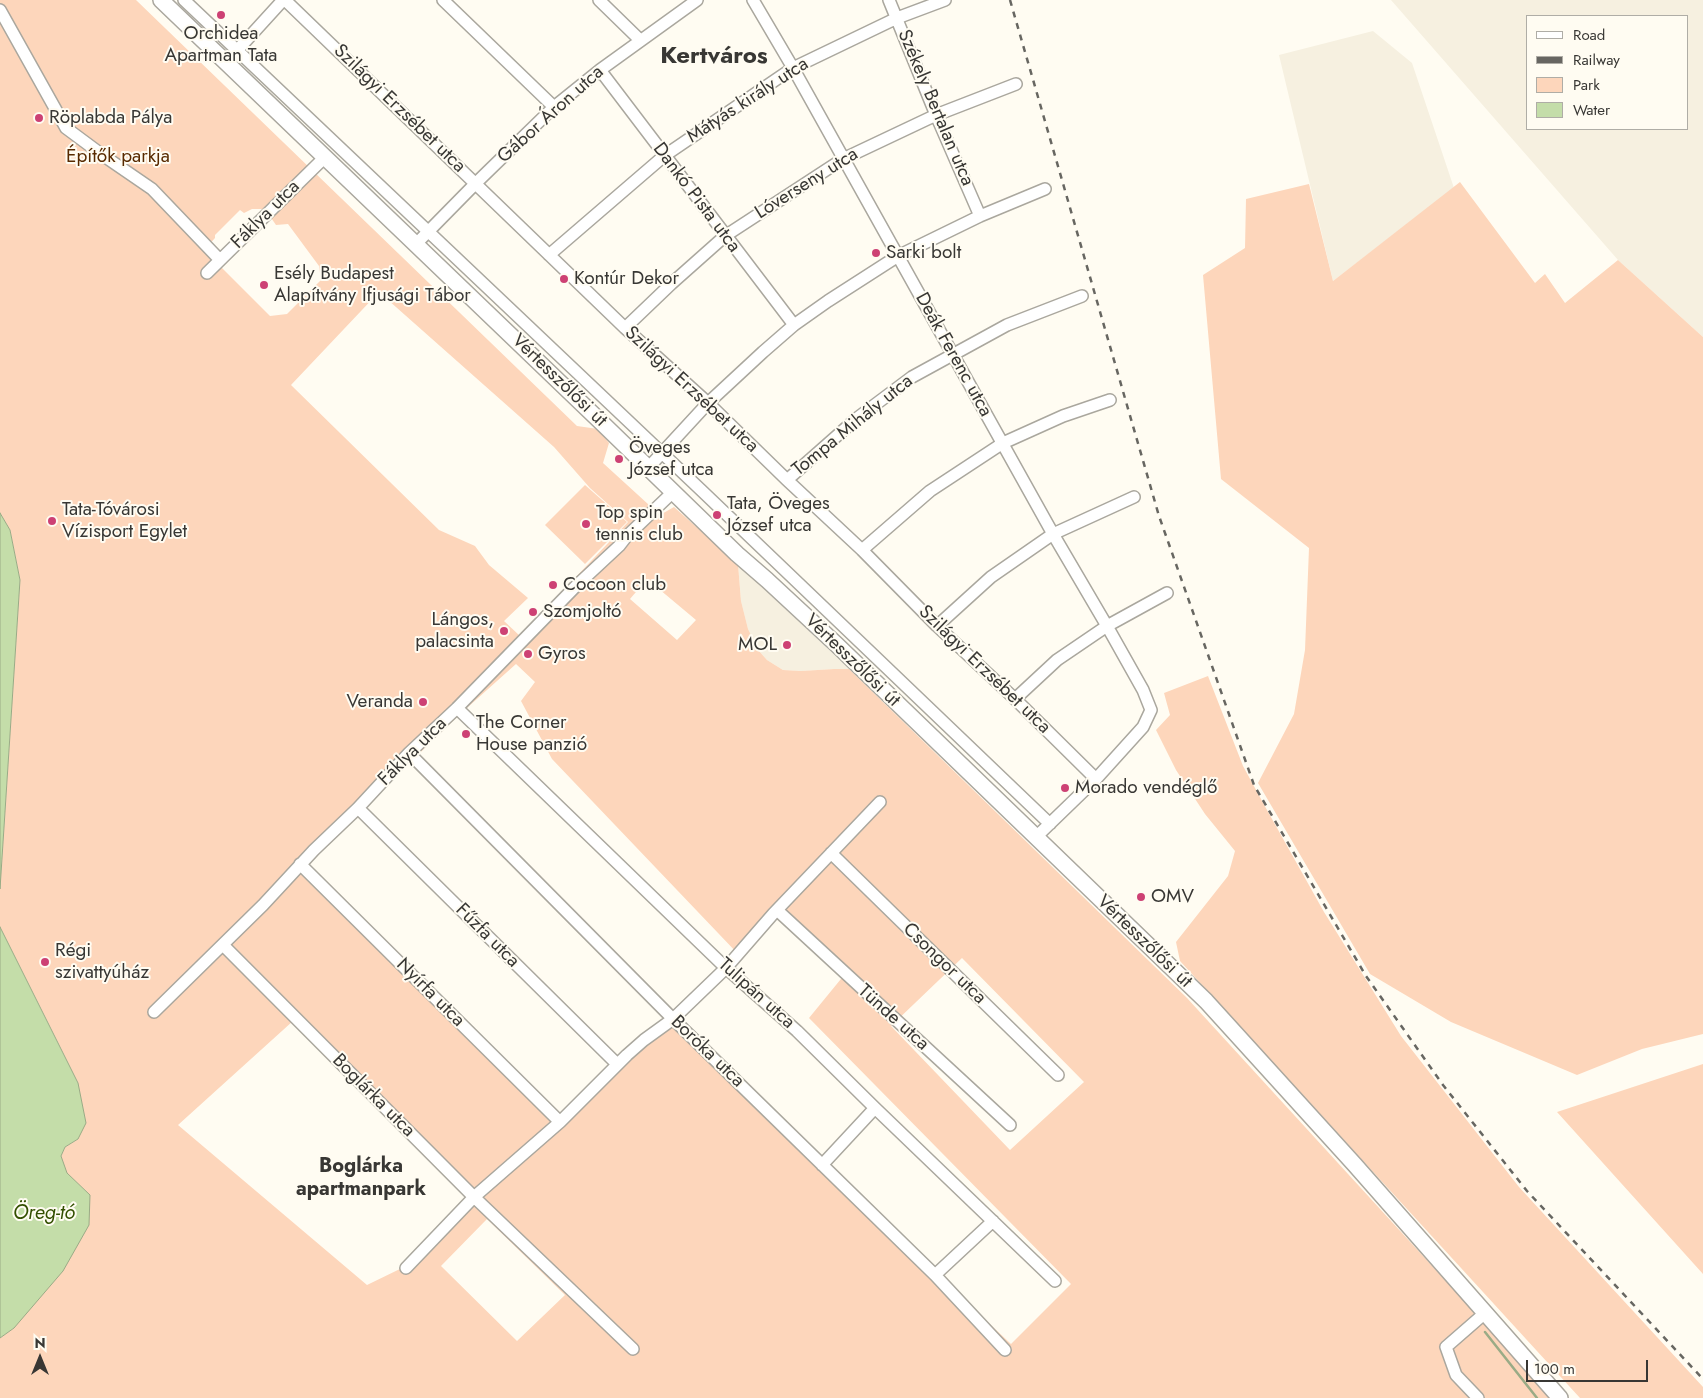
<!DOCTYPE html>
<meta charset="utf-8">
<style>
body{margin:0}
#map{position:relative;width:1703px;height:1398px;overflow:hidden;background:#fffcf2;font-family:Jost,sans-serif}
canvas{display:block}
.legend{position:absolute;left:1526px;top:15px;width:162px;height:115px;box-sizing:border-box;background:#fffcf2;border:1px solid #afada6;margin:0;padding:6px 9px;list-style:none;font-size:15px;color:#383734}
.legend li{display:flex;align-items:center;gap:10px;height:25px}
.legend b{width:25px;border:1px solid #afada6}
.north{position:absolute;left:15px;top:1333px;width:50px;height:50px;-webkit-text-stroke:4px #fffcf2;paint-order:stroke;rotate:0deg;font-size:14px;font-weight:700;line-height:20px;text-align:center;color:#383734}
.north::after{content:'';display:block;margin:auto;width:18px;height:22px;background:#383734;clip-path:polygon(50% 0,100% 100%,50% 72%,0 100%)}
.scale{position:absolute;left:1526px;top:1360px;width:122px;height:22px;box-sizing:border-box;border:2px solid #383734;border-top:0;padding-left:6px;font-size:15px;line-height:18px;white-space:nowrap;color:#383734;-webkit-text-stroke:4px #fffcf2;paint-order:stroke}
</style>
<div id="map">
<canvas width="1703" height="1398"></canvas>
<ul class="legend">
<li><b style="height:6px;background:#fff"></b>Road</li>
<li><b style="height:6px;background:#676661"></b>Railway</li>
<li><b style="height:14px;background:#fdd6bb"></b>Park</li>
<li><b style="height:14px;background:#c4dda9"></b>Water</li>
</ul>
<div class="north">N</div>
<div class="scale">100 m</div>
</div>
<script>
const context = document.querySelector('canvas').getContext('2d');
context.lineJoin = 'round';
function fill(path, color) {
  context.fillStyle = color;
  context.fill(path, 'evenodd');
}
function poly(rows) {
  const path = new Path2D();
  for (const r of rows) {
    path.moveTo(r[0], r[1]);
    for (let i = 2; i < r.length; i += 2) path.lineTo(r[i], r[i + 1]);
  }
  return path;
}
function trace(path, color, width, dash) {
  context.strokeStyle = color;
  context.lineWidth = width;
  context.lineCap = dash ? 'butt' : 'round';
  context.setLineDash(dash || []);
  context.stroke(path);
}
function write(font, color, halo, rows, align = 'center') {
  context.font = font + ' Jost,sans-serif';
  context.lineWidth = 4;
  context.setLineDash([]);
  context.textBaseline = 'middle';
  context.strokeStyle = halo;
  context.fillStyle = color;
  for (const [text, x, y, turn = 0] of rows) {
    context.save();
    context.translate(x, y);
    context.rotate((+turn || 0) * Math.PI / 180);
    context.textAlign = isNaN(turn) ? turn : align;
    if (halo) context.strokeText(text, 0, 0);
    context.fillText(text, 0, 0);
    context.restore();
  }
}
fill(poly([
 [1391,0,1703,0,1703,337,1618,260],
 [1527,16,1687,16,1687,129,1527,129],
 [1373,31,1412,63,1454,188,1333,281,1279,55],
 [738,564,849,669,834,669,801,671,783,670,767,660,759,651,748,629,741,601]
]), '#f6f0e0');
fill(poly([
 [0,0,136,0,577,426,598,429,609,443,603,463,660,515,674,507,738,564,741,601,748,629,759,651,767,660,783,670,801,671,834,669,849,669,1187,998,1553,1398,0,1398,0,1338,14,1328,90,1195,66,1173,61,1156,65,1147,78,1139,78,1083,0,927,0,889,20,580,10,530,0,513],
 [252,209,265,209,276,225,288,224,319,266,321,280,287,314,270,316,204,250,215,238,215,235,240,210,244,213],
 [379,292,554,447,590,488,628,522,520,636,504,621,528,598,489,565,475,546,439,530,291,385],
 [647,579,696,620,677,640,630,599],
 [516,664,535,682,521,701,552,759,739,955,783,910,845,974,809,1018,1071,1284,1011,1344,720,1071,673,1019,560,1122,301,868,459,715],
 [962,958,1084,1082,1010,1150,891,1026],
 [293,1021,469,1196,404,1267,367,1285,178,1125],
 [487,1219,565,1295,517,1341,441,1266],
 [1460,182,1535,283,1545,274,1565,303,1618,260,1703,337,1703,1034,1642,1049,1577,1075,1451,1022,1370,974,1258,783,1294,714,1305,650,1309,548,1221,479,1203,275,1245,248,1246,199,1309,184,1333,281],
 [585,485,627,522,585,564,545,525],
 [1208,676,1243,766,1267,810,1324,912,1401,1036,1519,1187,1703,1387,1703,1398,1580,1398,1180,961,1176,942,1228,876,1235,851,1205,814,1176,770,1156,730,1170,715,1164,693],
 [1703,1064,1703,1274,1557,1112]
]), '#fdd6bb');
const water = poly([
 [0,513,10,530,20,580,0,889,0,513],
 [0,927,78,1083,86,1123,78,1139,65,1147,61,1156,67,1173,90,1195,89,1225,63,1271,14,1328,0,1338,0,927]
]);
fill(water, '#c4dda9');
trace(water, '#9aab86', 1);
trace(poly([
 [1485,1332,1537,1398]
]), '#9aab86', 2.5);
const minor = poly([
 [184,0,701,490,1050,824],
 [285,0,625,328,708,403,787,480,862,550,937,626,1015,699,1096,779],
 [443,0,554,107],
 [599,0,640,40],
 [753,0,793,68,1053,534,1107,626,1143,690,1151,710,1143,727,1096,779,1035,838],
 [889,0,936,115,980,216],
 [0,10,66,128,101,154,152,189,220,260],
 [232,56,283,0],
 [600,70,794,325],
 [416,244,476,183,554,107,600,70,697,0],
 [549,255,664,156,793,68,897,18,945,0],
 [207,273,325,157],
 [625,328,671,284,725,236,843,159,936,115,1016,84],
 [649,467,708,403,763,352,794,325,828,301,898,256,980,216,1045,189],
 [787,480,856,419,912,377,1007,325,1082,296],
 [862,550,930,491,1003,443,1063,416,1110,400],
 [937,626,991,577,1053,534,1134,497],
 [1015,699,1057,660,1107,626,1167,593],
 [457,708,726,968,797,1031,875,1108,1055,1281],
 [409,753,673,1019,935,1275,1005,1350],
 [358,808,617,1064],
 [831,853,1058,1075],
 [300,864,560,1122],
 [777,910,1010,1125],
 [223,945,474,1197,633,1349],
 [154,1012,263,905,314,850,358,808,409,753,457,708,575,587,619,546,626,537,673,492],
 [822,1165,875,1108],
 [406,1268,474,1197,560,1122,627,1055,644,1040,673,1019,726,968,773,914,880,802],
 [935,1275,993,1221],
 [1478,1398,1456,1375,1446,1347,1485,1313]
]);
const major = poly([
 [161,0,601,422,737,554,767,580,837,645,1206,1001,1355,1165,1560,1398]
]);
trace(minor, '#aaa79e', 14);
trace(major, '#aaa79e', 18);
trace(minor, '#fff', 11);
trace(major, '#fff', 15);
trace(poly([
 [1010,0,1159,516,1254,785,1366,976,1443,1085,1527,1191,1703,1379]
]), '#676661', 2.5, [6, 6]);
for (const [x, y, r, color] of [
 [221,15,5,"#cd4174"],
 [39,118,5,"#cd4174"],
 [876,253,5,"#cd4174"],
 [564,279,5,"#cd4174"],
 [264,285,5,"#cd4174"],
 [619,459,5,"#cd4174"],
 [717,515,5,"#cd4174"],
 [52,521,5,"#cd4174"],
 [586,524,5,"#cd4174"],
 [553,585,5,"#cd4174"],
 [533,612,5,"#cd4174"],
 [504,631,5,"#cd4174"],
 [787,645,5,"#cd4174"],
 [528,654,5,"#cd4174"],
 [423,702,5,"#cd4174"],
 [466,734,5,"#cd4174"],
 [1065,788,5,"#cd4174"],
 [1141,897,5,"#cd4174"],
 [45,962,5,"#cd4174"]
]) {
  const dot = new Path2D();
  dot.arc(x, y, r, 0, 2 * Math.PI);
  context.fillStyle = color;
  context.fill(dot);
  trace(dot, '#fffcf2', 2);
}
write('19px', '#383734', '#fffcf2', [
 ["Orchidea",221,34,"center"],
 ["Apartman Tata",221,56,"center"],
 ["Röplabda Pálya",49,118],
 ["Sarki bolt",886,253],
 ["Esély Budapest",274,274],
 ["Alapítvány Ifjusági Tábor",274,296],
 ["Kontúr Dekor",574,279],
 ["Öveges",629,448],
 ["József utca",629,470],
 ["Tata, Öveges",727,504],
 ["József utca",727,526],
 ["Tata-Tóvárosi",62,510],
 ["Vízisport Egylet",62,532],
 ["Top spin",596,513],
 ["tennis club",596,535],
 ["Cocoon club",563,585],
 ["Szomjoltó",543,612],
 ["Lángos,",494,620,"right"],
 ["palacsinta",494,642,"right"],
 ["MOL",777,645,"right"],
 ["Gyros",538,654],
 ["Veranda",413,702,"right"],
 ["The Corner",476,723],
 ["House panzió",476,745],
 ["Morado vendéglő",1075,788],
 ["OMV",1151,897],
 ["Régi",55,951],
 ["szivattyúház",55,973]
], 'left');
write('19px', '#383734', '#fffcf2', [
 ["Mátyás király utca",748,101,-33],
 ["Székely Bertalan utca",935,108,67],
 ["Szilágyi Erzsébet utca",399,109,44],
 ["Gábor Áron utca",551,115,-42],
 ["Lóverseny utca",807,184,-32],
 ["Dankó Pista utca",696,198,53],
 ["Fáklya utca",266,215,-45],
 ["Deák Ferenc utca",953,355,61],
 ["Vértesszőlősi út",559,381,44],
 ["Szilágyi Erzsébet utca",691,390,43],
 ["Tompa Mihály utca",853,426,-39],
 ["Vértesszőlősi út",852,661,44],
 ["Szilágyi Erzsébet utca",984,670,44],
 ["Fáklya utca",413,752,-45],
 ["Fűzfa utca",487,936,45],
 ["Vértesszőlősi út",1144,942,44],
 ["Csongor utca",944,964,44],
 ["Nyírfa utca",430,993,45],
 ["Tulipán utca",756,994,42],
 ["Tünde utca",893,1018,42],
 ["Boróka utca",707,1052,44],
 ["Boglárka utca",373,1096,45]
]);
write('19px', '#582a00', '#fffcf2', [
 ["Építők parkja",118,157]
]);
write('bold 20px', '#383734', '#fffcf2', [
 ["Boglárka",361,1167],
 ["apartmanpark",361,1190]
]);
write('italic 20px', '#334f00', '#fffcf2', [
 ["Öreg-tó",44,1214]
]);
write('bold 24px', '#383734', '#fffcf2', [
 ["Kertváros",714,57]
]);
</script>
